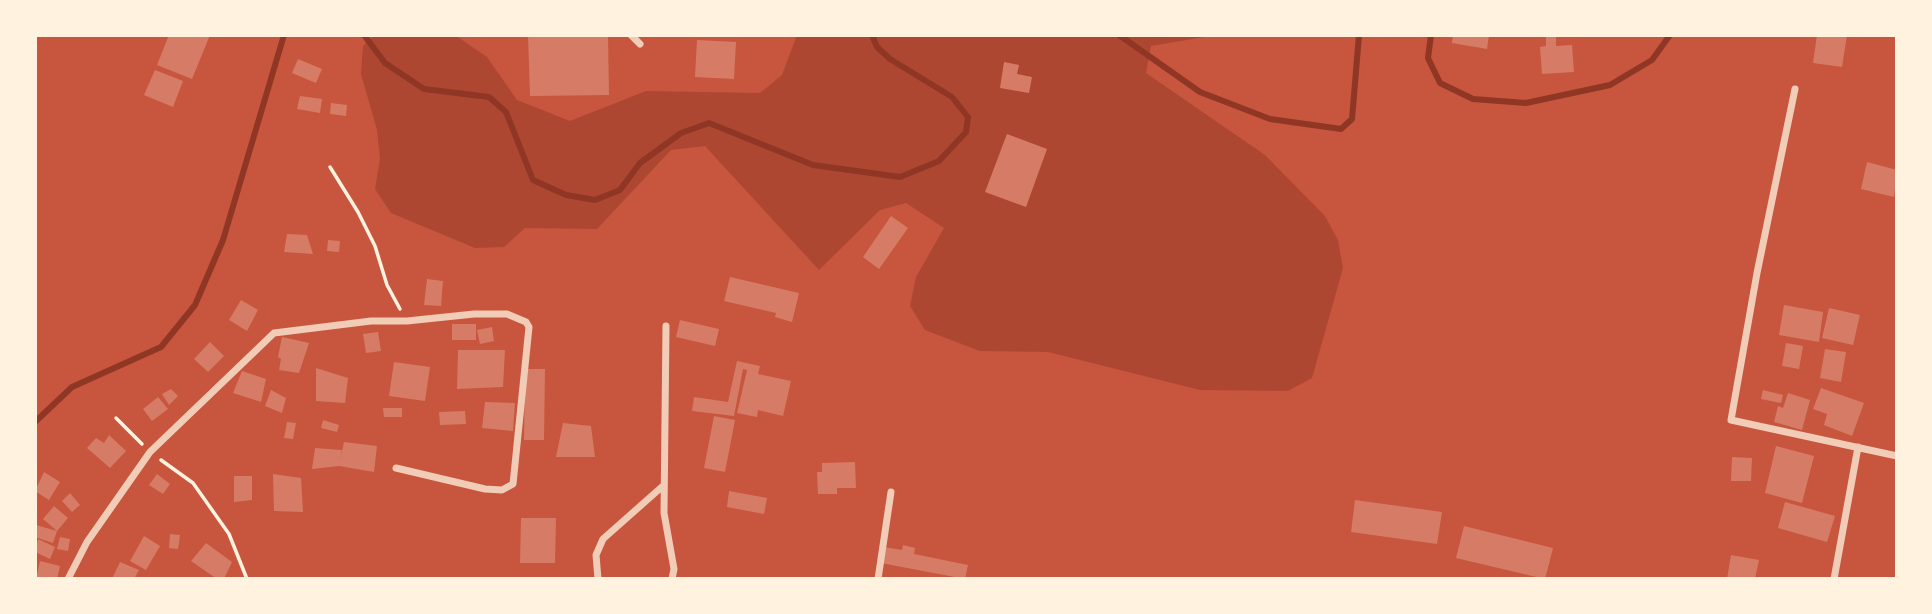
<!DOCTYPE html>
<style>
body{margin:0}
#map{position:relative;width:1932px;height:614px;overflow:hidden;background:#c8553d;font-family:"Open Sans",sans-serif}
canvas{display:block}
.frame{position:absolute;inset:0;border:37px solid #fff3e0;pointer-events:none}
</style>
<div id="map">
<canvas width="1932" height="614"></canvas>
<div class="frame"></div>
</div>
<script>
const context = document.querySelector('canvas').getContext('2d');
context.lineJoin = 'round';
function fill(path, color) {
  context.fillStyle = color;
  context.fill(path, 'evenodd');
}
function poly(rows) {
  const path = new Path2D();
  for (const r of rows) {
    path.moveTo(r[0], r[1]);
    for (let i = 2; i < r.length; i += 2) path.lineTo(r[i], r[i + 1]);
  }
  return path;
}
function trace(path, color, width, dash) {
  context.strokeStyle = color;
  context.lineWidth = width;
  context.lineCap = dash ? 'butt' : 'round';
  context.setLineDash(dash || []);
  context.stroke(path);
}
fill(poly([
 [374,35,455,35,487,57,517,100,570,121,646,91,760,93,782,75,797,35,1216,35,1151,46,1146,73,1265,155,1325,216,1338,240,1343,268,1312,378,1288,391,1200,390,1048,352,980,351,925,330,910,306,916,277,944,228,906,203,880,210,819,270,705,146,671,150,597,229,525,228,504,247,475,248,391,213,375,189,380,159,377,130,361,74,363,46]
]), '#ae4732');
trace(poly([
 [364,35,385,63,424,89,489,97,506,112,533,180,566,195,595,200,620,190,640,163,681,133,709,123,813,165,900,177,939,161,966,132,968,117,952,97,890,59,877,47,872,35],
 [1119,35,1200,92,1270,119,1341,129,1352,119,1359,35],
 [1431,35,1428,58,1440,83,1473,99,1526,103,1610,85,1652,60,1670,35],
 [35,422,72,387,161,347,195,305,223,240,284,35]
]), '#8f3625', 6);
fill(poly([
 [169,35,210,35,192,79,157,65],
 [528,35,608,35,609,95,530,96],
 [1453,35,1489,35,1487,49,1452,43],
 [1817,35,1847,35,1842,67,1813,63],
 [1546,37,1556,37,1556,46,1572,45,1574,72,1542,74,1540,47,1546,46],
 [697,40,736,42,734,79,695,77],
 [298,59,322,69,316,83,292,73],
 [1004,62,1019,65,1017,74,1032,77,1029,93,1000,88],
 [155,70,183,81,173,107,144,95],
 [300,96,322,99,320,113,297,109],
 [331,103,347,105,346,116,330,114],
 [1007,134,1047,149,1026,207,985,192],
 [1867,162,1897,170,1894,197,1861,189],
 [891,216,908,228,879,269,863,257],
 [287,234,307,235,313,254,284,252],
 [328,240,340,241,339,252,327,251],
 [730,277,799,293,792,322,775,317,776,313,724,301],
 [427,279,443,281,441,306,424,305],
 [241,300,258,310,247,331,229,320],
 [1784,305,1823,312,1819,342,1779,335],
 [1829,308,1860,315,1853,345,1822,338],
 [680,320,719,329,715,346,676,337],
 [452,324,476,324,476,340,452,340],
 [492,327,494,341,480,344,477,330],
 [378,332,381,351,366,353,363,334],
 [282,337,309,343,299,373,279,370,281,359,278,357],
 [210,342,224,356,208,372,194,359],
 [1786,343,1803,346,1799,369,1782,366],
 [1825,349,1846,352,1841,382,1820,378],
 [458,350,505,350,503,387,457,389],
 [737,361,760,366,758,374,791,381,783,416,758,410,757,417,737,413,747,370,743,369,734,416,692,411,694,397,728,402],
 [394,362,430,367,425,401,389,396],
 [316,368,348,378,345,403,316,401],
 [525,369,545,369,544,440,524,440],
 [242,371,266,379,261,402,233,393],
 [1821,388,1864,403,1852,436,1824,425,1827,414,1813,409],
 [171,389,178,396,169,405,162,394],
 [271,390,286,398,282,413,265,406],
 [1763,390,1783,395,1781,403,1761,399],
 [1788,393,1810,400,1802,430,1774,422,1778,406,1783,408],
 [158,397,168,409,152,421,143,409],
 [485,402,515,403,513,431,482,428],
 [383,408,402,408,402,417,384,417],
 [465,411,466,424,440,425,439,412],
 [714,416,735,420,725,472,704,468],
 [323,420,339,425,337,432,321,428],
 [287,422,296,423,293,439,284,438],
 [563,423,591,426,595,457,556,457],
 [109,435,126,451,110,468,87,448,96,438,104,443],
 [344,442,377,446,374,472,339,466,312,469,315,448,342,450,340,462],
 [1776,446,1814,456,1802,503,1765,493],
 [1732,457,1752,458,1751,481,1731,481],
 [855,462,856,488,837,488,837,494,818,494,817,472,822,472,822,463],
 [44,472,60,482,49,500,35,491],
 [157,474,170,484,163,494,149,485],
 [273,474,301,478,303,512,274,511],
 [234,476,252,476,252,500,234,502],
 [729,491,767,498,764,514,727,507],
 [70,493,80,505,72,512,62,501],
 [1355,500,1442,512,1437,544,1351,532],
 [1785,502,1835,516,1827,542,1778,528],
 [54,506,68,518,57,531,43,519],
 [521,518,556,518,555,563,520,563],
 [36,525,57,531,53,543,35,537],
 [1464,526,1553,548,1545,579,1456,558],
 [170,534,180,535,178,549,169,548],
 [144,536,160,546,146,570,130,561],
 [60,537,70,539,68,551,57,549],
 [38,539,55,547,50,559,35,552],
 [206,543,232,562,224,579,217,579,191,561],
 [903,545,915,548,914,554,968,565,965,579,881,563,884,547,902,550],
 [1731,555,1759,560,1755,579,1727,579],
 [40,561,60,566,57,579,36,579],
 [120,562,139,570,134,579,112,579]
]), '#d67c66');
trace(poly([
 [330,167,358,212,375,246,387,285,400,309],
 [116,418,142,444],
 [161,460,193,483,229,534,247,579]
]), '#fff3e0', 3.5);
trace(poly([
 [631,35,640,44],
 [1795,89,1757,273,1731,420,1897,456],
 [666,326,664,513,674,569,672,579],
 [68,579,87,542,150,452,274,333,371,321,407,321,474,314,507,314,526,322,529,327,513,484,502,490,485,489,396,468],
 [598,579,596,555,603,539,664,485],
 [878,579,891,492],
 [1834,579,1858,447]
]), '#f1ccb7', 7);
</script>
